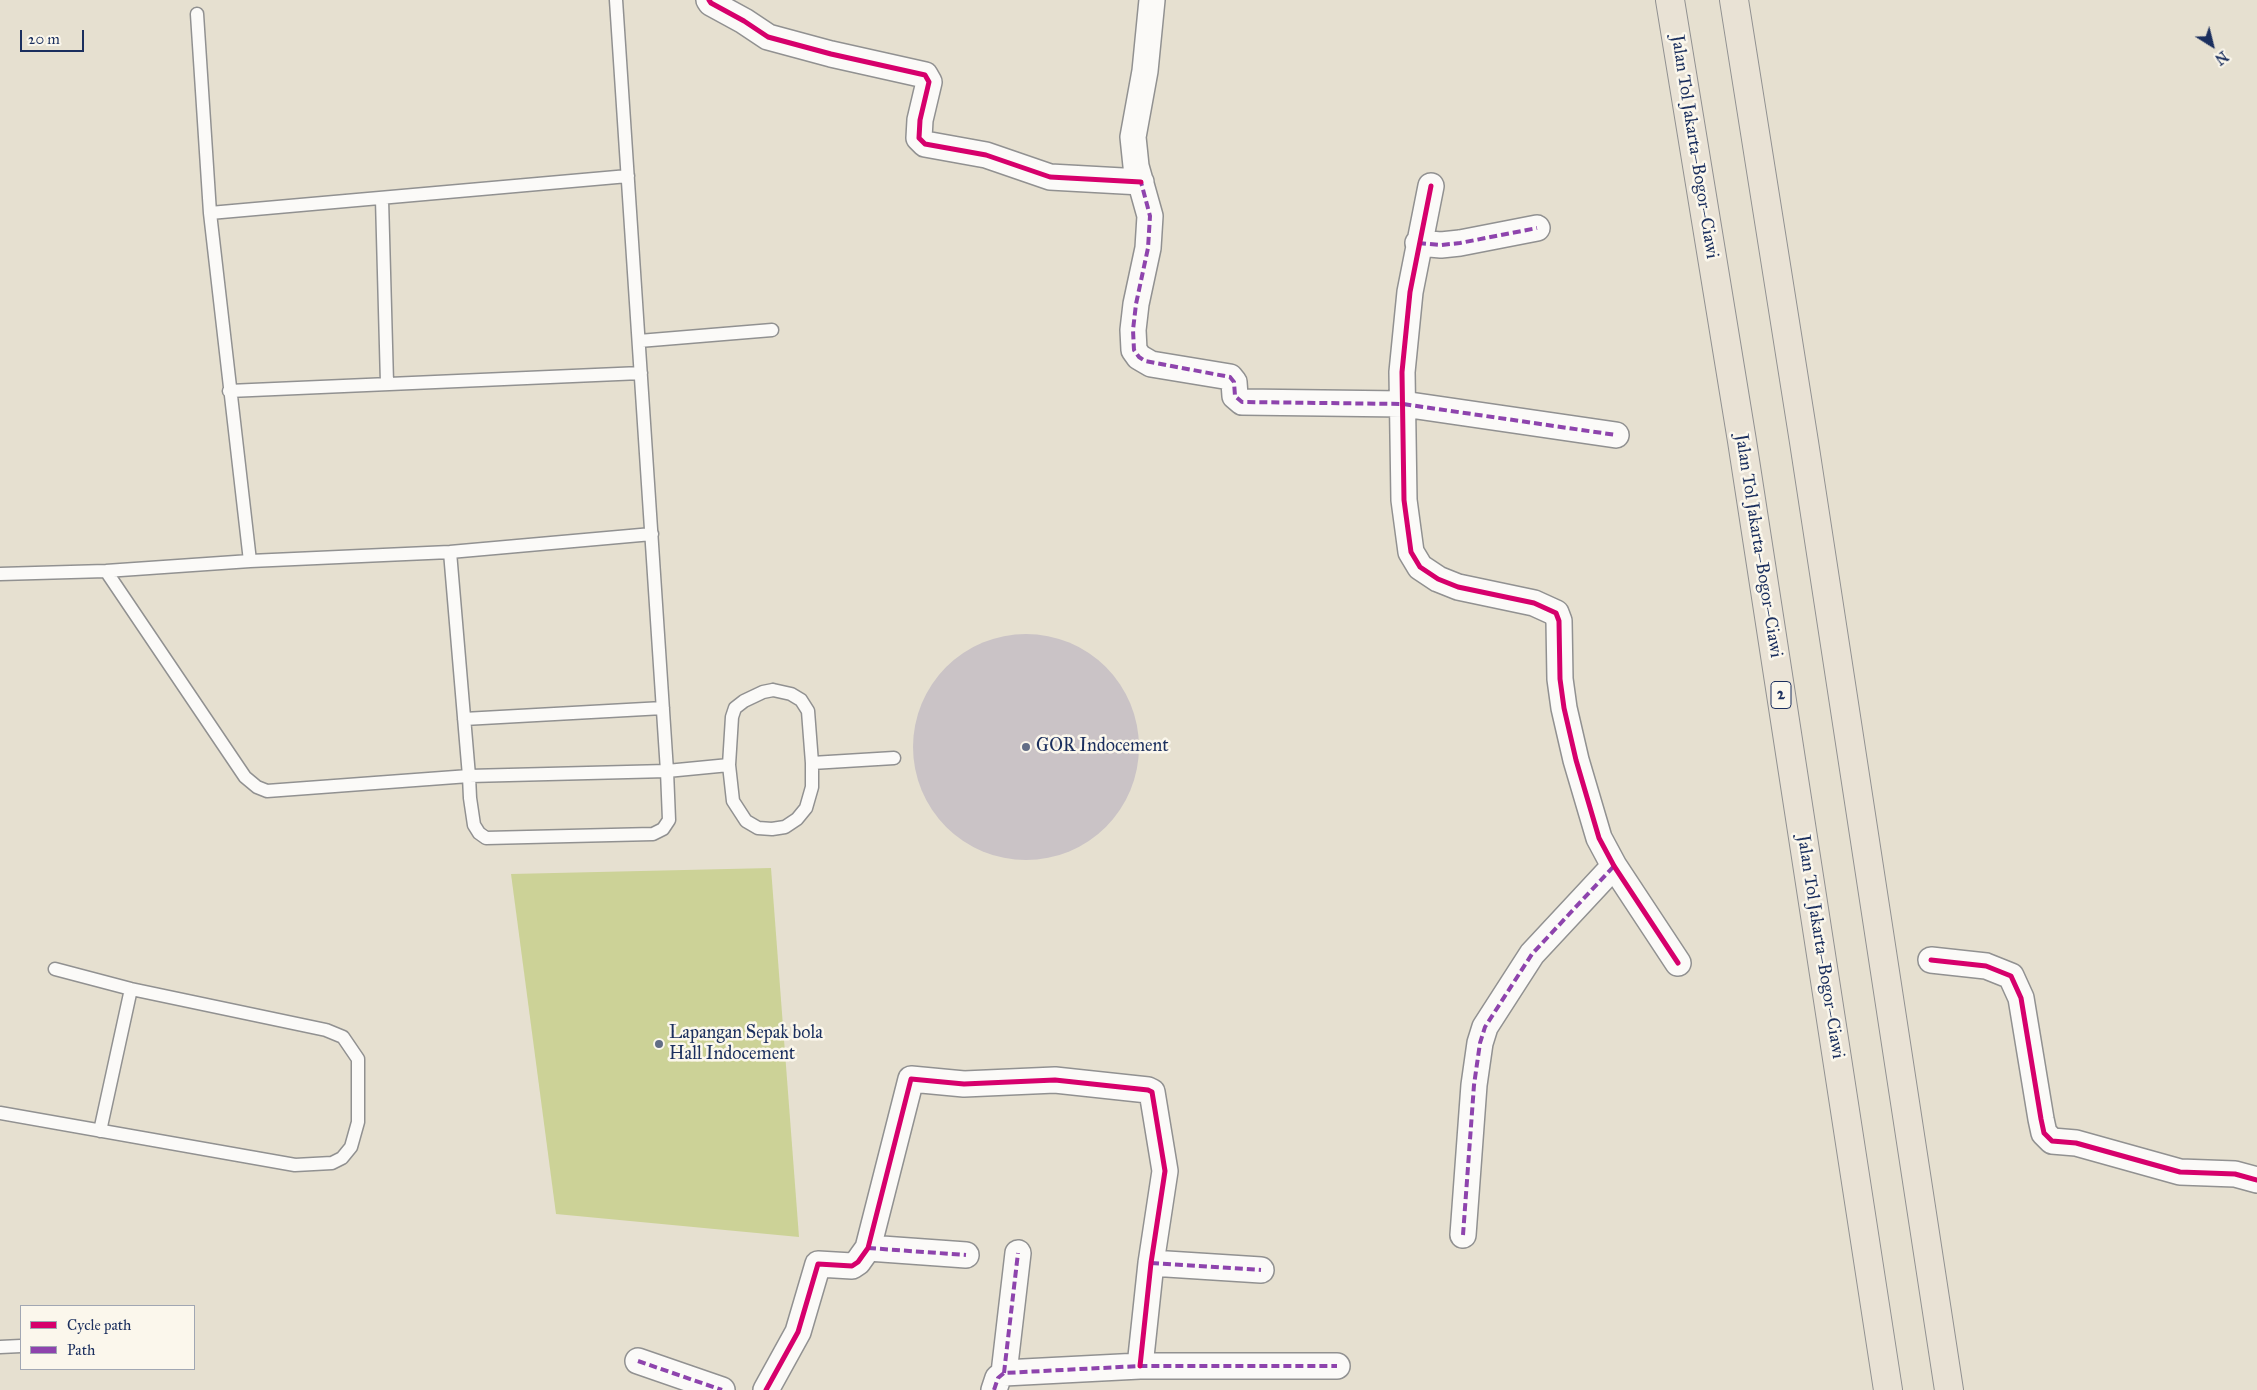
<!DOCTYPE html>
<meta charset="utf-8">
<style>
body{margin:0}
#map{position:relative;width:2257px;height:1390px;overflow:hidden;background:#e6e0d0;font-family:"IM FELL Great Primer",serif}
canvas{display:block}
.legend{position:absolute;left:20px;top:1305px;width:175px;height:65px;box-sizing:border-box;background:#fbf7ec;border:1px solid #a1a7b3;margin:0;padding:6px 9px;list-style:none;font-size:15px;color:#1b2f5e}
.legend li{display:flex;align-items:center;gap:10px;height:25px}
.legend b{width:25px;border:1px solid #a1a7b3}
.north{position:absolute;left:2187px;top:20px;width:50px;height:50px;-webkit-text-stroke:4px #fbf7ec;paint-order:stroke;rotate:144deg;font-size:14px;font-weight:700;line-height:20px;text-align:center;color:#1b2f5e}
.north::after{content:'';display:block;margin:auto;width:18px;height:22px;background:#1b2f5e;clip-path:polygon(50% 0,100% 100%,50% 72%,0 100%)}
.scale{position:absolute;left:20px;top:30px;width:64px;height:22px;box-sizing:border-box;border:2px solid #1b2f5e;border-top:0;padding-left:6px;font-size:15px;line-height:18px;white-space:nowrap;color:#1b2f5e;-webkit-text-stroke:4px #fbf7ec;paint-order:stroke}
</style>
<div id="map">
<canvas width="2257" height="1390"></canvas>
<ul class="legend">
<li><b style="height:6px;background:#d6006c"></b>Cycle path</li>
<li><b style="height:6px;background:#8e44ad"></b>Path</li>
</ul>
<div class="north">N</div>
<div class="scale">20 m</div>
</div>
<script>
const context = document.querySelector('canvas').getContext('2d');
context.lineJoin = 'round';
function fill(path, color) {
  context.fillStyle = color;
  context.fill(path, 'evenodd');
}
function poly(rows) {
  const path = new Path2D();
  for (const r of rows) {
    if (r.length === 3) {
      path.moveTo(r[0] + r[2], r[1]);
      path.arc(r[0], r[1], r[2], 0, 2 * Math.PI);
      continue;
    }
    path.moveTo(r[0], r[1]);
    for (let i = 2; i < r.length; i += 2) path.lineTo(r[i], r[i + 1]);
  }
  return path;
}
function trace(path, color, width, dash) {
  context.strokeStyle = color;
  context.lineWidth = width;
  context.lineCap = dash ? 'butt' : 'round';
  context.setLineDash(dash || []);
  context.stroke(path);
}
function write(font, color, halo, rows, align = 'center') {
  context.font = font + ' "IM FELL Great Primer",serif';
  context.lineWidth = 5;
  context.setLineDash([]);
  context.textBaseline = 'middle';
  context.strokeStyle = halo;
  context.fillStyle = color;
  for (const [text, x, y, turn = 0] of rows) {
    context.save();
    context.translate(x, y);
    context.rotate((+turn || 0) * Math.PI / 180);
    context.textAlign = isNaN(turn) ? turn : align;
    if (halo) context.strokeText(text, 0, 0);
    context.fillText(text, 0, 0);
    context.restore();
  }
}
fill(poly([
 [771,868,799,1237,556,1214,511,874]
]), '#ccd297');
fill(poly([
 [1026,747,113]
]), '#cac3c6');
const lane = poly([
 [616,0,667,771,729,765],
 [197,14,210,213,250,561],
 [382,199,387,383],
 [210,213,628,176],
 [639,341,772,330],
 [229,391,641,373],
 [106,571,245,777,257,787,267,791,469,776,667,771,669,820,663,829,653,834,486,838,479,833,474,825,470,798,469,776,450,552],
 [0,574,106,571,250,561,450,552,652,534],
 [773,690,791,694,801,700,808,711,812,763,812,787,806,808,797,819,785,827,772,829,758,828,746,821,733,801,729,765,732,717,735,708,744,701,763,692,773,690],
 [464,719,663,708],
 [812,763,894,758],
 [0,1113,295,1165,332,1163,342,1158,351,1147,358,1122,358,1059,343,1037,326,1030,131,989,55,969],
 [100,1131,131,989],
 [0,1347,21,1346]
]);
const street = poly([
 [709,0,711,3,744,21,768,37,831,54,925,75,929,82,920,120,919,138,925,144,986,155,1050,177,1141,182],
 [1152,0,1145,71,1133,137,1136,166,1150,216,1148,248,1136,304,1133,330,1134,350,1139,357,1151,364,1230,377,1234,382,1235,396,1242,402,1403,404,1616,435],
 [1431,186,1410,292,1402,372,1404,500,1411,552,1420,567,1438,579,1458,587,1534,603,1556,613,1559,621,1560,679,1564,708,1576,760,1599,838,1614,866,1678,963],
 [1418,243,1441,245,1460,243,1537,228],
 [1931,960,1986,966,2011,976,2021,998,2041,1119,2044,1133,2052,1141,2076,1143,2180,1172,2235,1174,2257,1180],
 [1463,1235,1474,1085,1480,1043,1485,1027,1532,954,1614,866],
 [868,1248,966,1255],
 [1151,1263,1261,1270],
 [638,1361,722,1390],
 [1004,1373,1018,1253],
 [766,1390,798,1332,818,1264,852,1266,858,1262,868,1248,911,1079,964,1084,1055,1080,1148,1090,1152,1092,1165,1171,1151,1263,1140,1366],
 [994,1390,998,1378,1004,1373,1140,1366,1337,1366]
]);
const highway = poly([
 [1670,0,1742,441,1888,1390],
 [1734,0,1804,442,1949,1390]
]);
trace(lane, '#919191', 15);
trace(street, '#919191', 28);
trace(highway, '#919191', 30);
trace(lane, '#fbfaf8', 12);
trace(street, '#fbfaf8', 25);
trace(highway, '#e9e2d5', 28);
trace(poly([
 [1137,182,1141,182,1150,216,1148,248,1136,304,1133,330,1134,350,1139,357,1145,361,1230,377,1234,382,1235,396,1242,402,1403,404,1616,435],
 [1418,243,1441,245,1460,243,1537,228],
 [1463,1235,1474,1085,1480,1043,1485,1027,1532,954,1614,866],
 [868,1248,966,1255],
 [1151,1263,1261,1270],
 [638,1361,722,1390],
 [1004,1373,1018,1253],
 [994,1390,998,1378,1004,1373,1140,1366,1337,1366]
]), '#8e44ad', 4, [8, 4]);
trace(poly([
 [709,0,711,3,744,21,768,37,831,54,925,75,929,82,920,120,919,138,925,144,986,155,1050,177,1141,182],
 [1431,186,1410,292,1402,372,1404,500,1411,552,1420,567,1438,579,1458,587,1534,603,1556,613,1559,621,1560,679,1564,708,1576,760,1599,838,1614,866,1678,963],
 [1931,960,1986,966,2011,976,2021,998,2041,1119,2044,1133,2052,1141,2076,1143,2180,1172,2235,1174,2257,1180],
 [766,1390,798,1332,818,1264,852,1266,858,1262,868,1248,911,1079,964,1084,1055,1080,1148,1090,1152,1092,1165,1171,1151,1263,1140,1366]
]), '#d6006c', 5);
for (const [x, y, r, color] of [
 [1026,747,5,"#626d86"],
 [659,1044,5,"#626d86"]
]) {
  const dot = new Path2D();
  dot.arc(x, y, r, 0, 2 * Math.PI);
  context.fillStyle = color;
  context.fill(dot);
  trace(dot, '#fbf7ec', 2);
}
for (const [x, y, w] of [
 [1781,695,20]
]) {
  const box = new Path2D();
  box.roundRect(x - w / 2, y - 13.5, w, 27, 4);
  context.fillStyle = '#fbf7ec';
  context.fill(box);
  trace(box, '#1b2f5e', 1);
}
write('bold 16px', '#1b2f5e', null, [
 ["2",1781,695]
]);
write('18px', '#1b2f5e', '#fbf7ec', [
 ["Jalan Tol Jakarta–Bogor–Ciawi",1694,147,81],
 ["Jalan Tol Jakarta–Bogor–Ciawi",1758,546,81],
 ["Jalan Tol Jakarta–Bogor–Ciawi",1820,947,81]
]);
write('18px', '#1b2f5e', '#fbf7ec', [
 ["GOR Indocement",1036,747],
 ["Lapangan Sepak bola",669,1034],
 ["Hall Indocement",669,1055]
], 'left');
</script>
